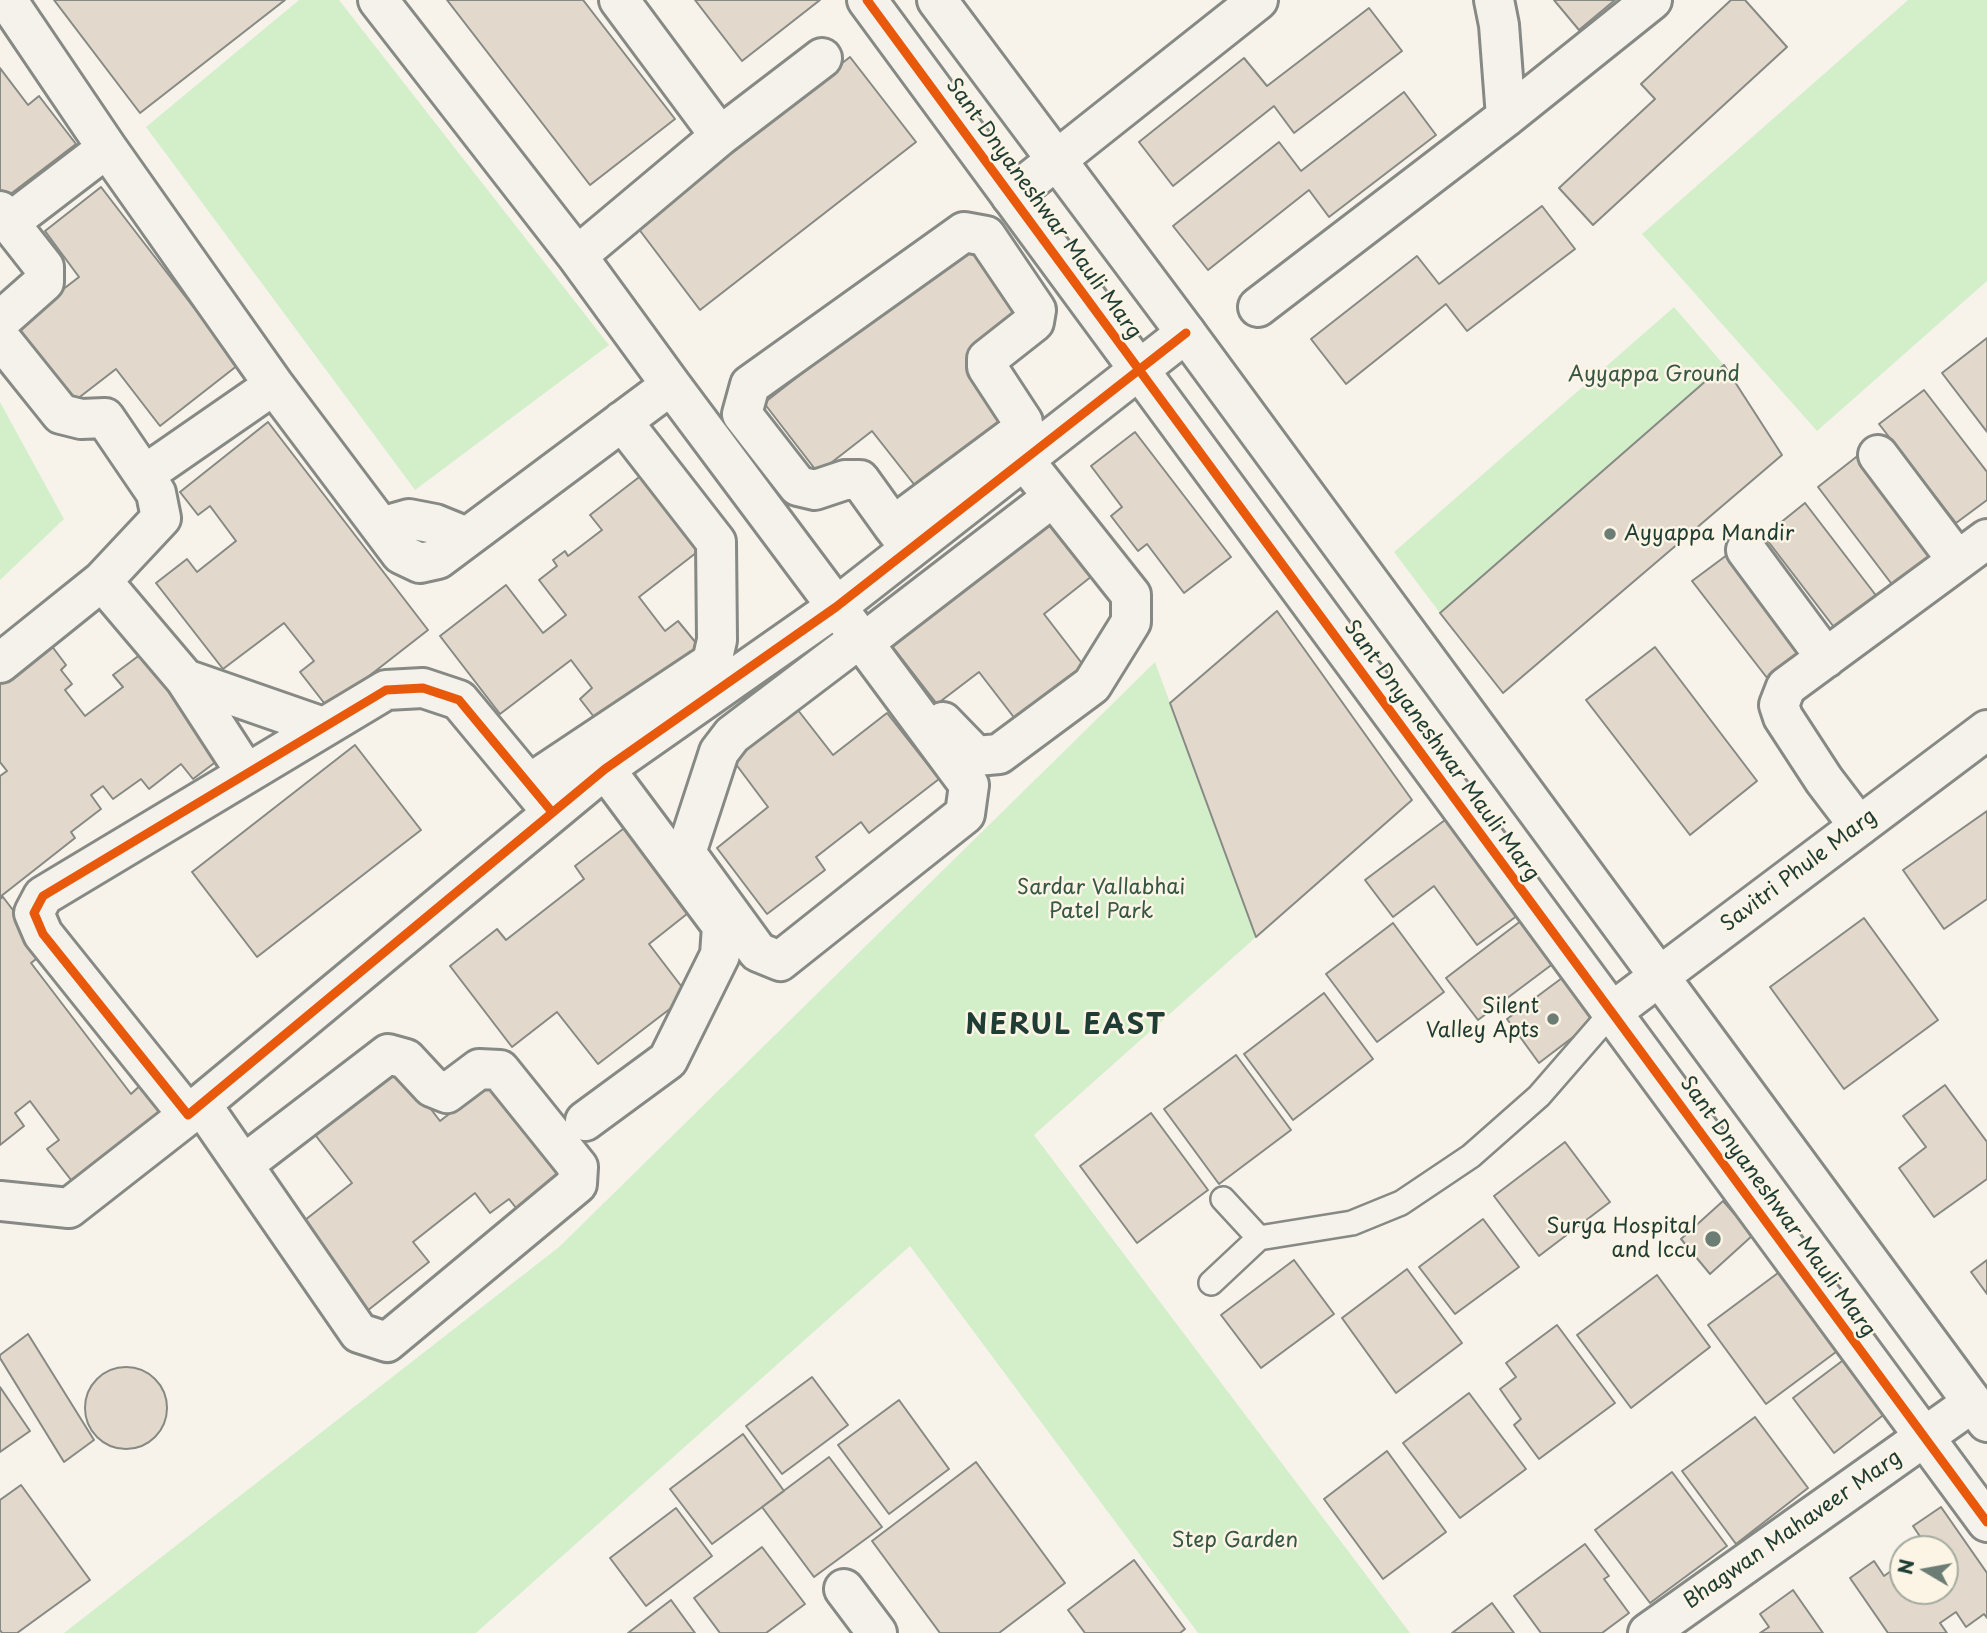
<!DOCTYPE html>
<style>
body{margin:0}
#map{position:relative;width:1987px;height:1633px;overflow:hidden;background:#f7f3ea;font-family:"Playpen Sans",sans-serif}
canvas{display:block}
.north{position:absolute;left:1889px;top:1535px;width:70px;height:70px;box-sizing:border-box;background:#fcf5e5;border:2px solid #a4ab9e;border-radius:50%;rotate:280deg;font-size:19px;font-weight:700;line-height:28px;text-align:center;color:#1f3d34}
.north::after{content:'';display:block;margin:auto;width:24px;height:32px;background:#6b7d74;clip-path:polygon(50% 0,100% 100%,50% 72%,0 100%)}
</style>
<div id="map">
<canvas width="1987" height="1633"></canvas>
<div class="north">N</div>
</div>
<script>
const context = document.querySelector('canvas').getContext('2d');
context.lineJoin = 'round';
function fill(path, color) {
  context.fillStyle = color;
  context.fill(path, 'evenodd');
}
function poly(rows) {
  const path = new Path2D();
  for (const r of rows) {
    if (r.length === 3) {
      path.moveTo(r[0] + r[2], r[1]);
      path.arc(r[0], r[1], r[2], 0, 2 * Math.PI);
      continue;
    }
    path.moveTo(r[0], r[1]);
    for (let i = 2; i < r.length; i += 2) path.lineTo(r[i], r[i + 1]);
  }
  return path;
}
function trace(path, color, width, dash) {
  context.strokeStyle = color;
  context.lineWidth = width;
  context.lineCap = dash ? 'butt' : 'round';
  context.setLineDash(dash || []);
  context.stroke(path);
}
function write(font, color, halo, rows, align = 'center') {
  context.font = font + ' "Playpen Sans",sans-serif';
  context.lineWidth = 5;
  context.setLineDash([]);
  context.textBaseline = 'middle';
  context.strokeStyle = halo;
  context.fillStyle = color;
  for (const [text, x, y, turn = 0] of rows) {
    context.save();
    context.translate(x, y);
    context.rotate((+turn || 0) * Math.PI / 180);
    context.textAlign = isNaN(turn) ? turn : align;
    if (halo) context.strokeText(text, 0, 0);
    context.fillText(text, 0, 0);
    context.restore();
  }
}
fill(poly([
 [299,0,339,0,609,345,415,490,146,127],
 [1908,0,1987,0,1987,281,1817,431,1642,234],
 [1674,307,1724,365,1440,613,1394,552],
 [0,402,64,519,0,580],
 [1155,662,1256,937,1034,1135,1410,1633,1198,1633,910,1246,476,1633,64,1633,559,1247]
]), '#d3efca');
const building = poly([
 [54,0,285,0,140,113,54,0],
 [447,0,583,0,675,119,590,185,447,0],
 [695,0,820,0,742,61,695,0],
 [1554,0,1615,0,1579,30,1554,0],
 [1731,0,1745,0,1787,47,1593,225,1559,188,1655,99,1641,84,1731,0],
 [1369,8,1402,51,1294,133,1274,106,1173,186,1139,142,1244,58,1267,86,1369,8],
 [850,57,916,142,700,310,635,224,850,57],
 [0,68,28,105,39,96,76,144,4,199,0,193,0,68],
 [1404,92,1436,135,1329,217,1309,190,1208,270,1173,226,1279,142,1301,171,1404,92],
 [101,187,238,365,160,426,116,369,72,403,14,327,79,277,45,231,101,187],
 [1542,206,1575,249,1467,331,1446,304,1346,384,1311,339,1417,256,1439,284,1542,206],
 [973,240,1031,315,968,363,1016,426,924,497,872,431,818,473,764,403,973,240],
 [1987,338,1987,432,1942,373,1987,338],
 [1724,365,1782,455,1503,693,1440,613,1724,365],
 [1924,390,1987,472,1987,500,1956,523,1879,424,1924,390],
 [268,422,428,630,328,708,300,672,314,661,284,623,223,669,156,583,187,559,197,572,236,541,210,506,198,515,180,492,268,422],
 [1135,432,1231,557,1184,593,1147,544,1138,551,1111,516,1122,507,1091,466,1135,432],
 [1860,454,1940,558,1897,591,1818,487,1860,454],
 [647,471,705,546,639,597,665,631,678,621,701,649,601,726,580,699,592,688,571,660,500,714,440,636,506,585,543,633,566,615,539,580,557,566,553,560,565,551,568,556,602,530,590,515,647,471],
 [1805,503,1881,602,1840,635,1764,536,1805,503],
 [1044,513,1092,576,1044,614,1084,666,1016,720,979,672,937,704,885,637,1044,513],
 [1735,549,1811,646,1771,683,1692,581,1735,549],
 [1277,611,1412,800,1256,937,1170,703,1277,611],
 [45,637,66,665,61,670,72,684,65,690,85,716,123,687,113,675,141,654,221,758,193,779,181,764,149,789,141,779,113,799,103,786,91,795,101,809,71,832,75,838,0,897,0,776,7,771,0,762,0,671,45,637],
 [1655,647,1757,781,1690,835,1586,700,1655,647],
 [794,705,833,755,887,713,939,779,869,833,861,822,816,857,825,870,767,914,717,848,768,807,729,755,794,705],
 [355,745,421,830,257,957,192,872,355,745],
 [1987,811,1987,899,1944,929,1903,870,1987,811],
 [1453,814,1525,910,1477,945,1434,886,1393,917,1365,880,1453,814],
 [632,822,697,906,649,944,688,995,598,1064,557,1012,512,1047,450,966,497,929,506,940,584,879,575,866,632,822],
 [3,897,45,952,31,963,131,1094,144,1082,168,1112,75,1185,47,1149,59,1140,30,1101,15,1113,24,1126,0,1145,0,899,3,897],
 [1526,917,1558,960,1478,1020,1446,978,1526,917],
 [1864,918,1938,1020,1844,1089,1770,987,1864,918],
 [1393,923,1444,992,1377,1042,1326,974,1393,923],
 [1566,975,1598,1018,1539,1063,1507,1019,1566,975],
 [1324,993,1373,1059,1293,1120,1244,1054,1324,993],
 [1236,1055,1291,1130,1219,1184,1164,1109,1236,1055],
 [398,1066,440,1121,492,1081,566,1177,520,1213,509,1199,490,1213,475,1193,413,1242,429,1262,367,1311,300,1224,352,1183,313,1132,398,1066],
 [1945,1085,1987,1142,1987,1179,1934,1217,1899,1168,1926,1147,1903,1116,1945,1085],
 [1151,1113,1208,1190,1137,1243,1080,1166,1151,1113],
 [1565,1142,1610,1202,1539,1256,1494,1196,1565,1142],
 [1723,1201,1753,1235,1710,1274,1681,1239,1723,1201],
 [1483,1219,1519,1267,1455,1314,1419,1267,1483,1219],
 [1294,1260,1334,1314,1261,1368,1221,1315,1294,1260],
 [1987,1260,1987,1294,1971,1272,1987,1260],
 [1407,1269,1462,1343,1396,1393,1342,1318,1407,1269],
 [1782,1270,1840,1349,1766,1404,1708,1325,1782,1270],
 [1657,1275,1710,1347,1631,1408,1577,1335,1657,1275],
 [1557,1325,1615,1403,1539,1459,1514,1425,1521,1419,1500,1389,1516,1377,1506,1363,1557,1325],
 [28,1334,94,1440,64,1462,0,1358,0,1355,28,1334],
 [1846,1358,1886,1413,1834,1453,1793,1398,1846,1358],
 [126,1408,41],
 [812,1377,848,1425,782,1474,746,1426,812,1377],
 [0,1387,30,1431,0,1452,0,1387],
 [1469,1393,1526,1469,1460,1518,1403,1443,1469,1393],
 [899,1400,949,1469,889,1514,838,1445,899,1400],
 [1755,1417,1808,1488,1736,1544,1682,1471,1755,1417],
 [743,1434,784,1491,712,1544,670,1489,743,1434],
 [1387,1451,1446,1532,1383,1579,1324,1499,1387,1451],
 [829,1457,882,1527,814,1577,762,1507,829,1457],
 [976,1462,1065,1583,999,1633,940,1633,872,1541,976,1462],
 [1672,1472,1727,1546,1650,1603,1595,1530,1672,1472],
 [21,1485,90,1580,17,1633,2,1633,0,1630,0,1500,21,1485],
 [1941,1507,1987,1573,1987,1618,1984,1614,1966,1627,1956,1612,1940,1623,1947,1633,1888,1633,1850,1578,1874,1561,1884,1576,1898,1566,1903,1574,1903,1591,1945,1591,1945,1549,1919,1549,1925,1544,1913,1526,1941,1507],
 [676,1508,712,1556,646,1606,610,1558,676,1508],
 [1585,1544,1609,1576,1604,1579,1629,1613,1602,1633,1541,1633,1514,1596,1585,1544],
 [762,1547,805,1604,766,1633,720,1633,694,1598,762,1547],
 [1134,1560,1185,1629,1180,1633,1085,1633,1068,1610,1134,1560],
 [1793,1590,1823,1633,1760,1633,1769,1627,1760,1614,1793,1590],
 [671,1600,695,1633,628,1633,671,1600],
 [1492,1603,1514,1633,1452,1633,1492,1603]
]);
fill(building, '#e2d9cc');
trace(building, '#868984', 2);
const service = poly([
 [1223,1199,1259,1238],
 [1211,1283,1259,1238,1352,1223,1401,1203,1471,1156,1539,1096,1612,1012]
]);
const minor = poly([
 [7,0,107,148,274,385,401,554,420,563,438,559,671,385],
 [378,0,577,256,671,385,860,638,969,785,965,814,780,961,758,952,686,853,719,752,732,735,860,638],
 [619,0,720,136],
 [1494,0,1499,25,1506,117],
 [1011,196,1258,0],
 [0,211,44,267,44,282,0,321],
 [9,223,107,148],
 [577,256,720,136,822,58],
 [1258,307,1506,117,1652,0],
 [0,338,61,414,81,419,105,418,156,493,161,518,102,581],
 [1878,455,1957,560],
 [144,475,274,385],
 [893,526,1022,430,1023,422,987,367,987,359,1034,322,1036,310,986,236,964,232,750,385,742,414,798,486,815,490,845,480,860,480,893,526,910,548],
 [381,527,409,519,435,524,467,537],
 [1746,550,1826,658],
 [875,634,1053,497],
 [0,663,102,581,185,679,246,773],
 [185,679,323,727],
 [943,722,976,756,999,754,1092,685,1131,622,1131,595,1024,460],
 [529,784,712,662,717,640,716,542,622,421],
 [552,812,459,700,423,688,386,690,43,896,34,913,43,934,188,1115,605,769,836,607,1186,333],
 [1859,826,1824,780,1783,717,1779,705,1786,687,1987,539],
 [201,1104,359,1333,387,1342,577,1184,578,1167,500,1070,479,1069,447,1093,432,1087,406,1059,388,1054,243,1165],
 [585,1121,668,1060,720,955,722,926,605,769],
 [0,1201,69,1208,188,1115],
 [844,1589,877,1633],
 [1648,1633,1972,1403]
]);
const tertiary = poly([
 [867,0,1987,1522],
 [937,0,1186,333,1987,1422],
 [1612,1012,1987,730]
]);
trace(service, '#868984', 28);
trace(minor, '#868984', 44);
trace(tertiary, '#868984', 44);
trace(service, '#f5f2ec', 23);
trace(minor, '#f5f2ec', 38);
trace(tertiary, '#f5f2ec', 38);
trace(poly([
 [867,0,1987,1522],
 [552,812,459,700,423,688,386,690,43,896,34,913,43,934,188,1115,605,769,836,607,1186,333]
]), '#e8590c', 9);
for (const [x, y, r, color] of [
 [1610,534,7,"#6b7d74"],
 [1553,1019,7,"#6b7d74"],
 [1713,1239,9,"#6b7d74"]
]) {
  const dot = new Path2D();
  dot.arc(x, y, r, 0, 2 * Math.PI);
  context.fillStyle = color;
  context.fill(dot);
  trace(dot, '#fcf5e5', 2.5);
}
write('21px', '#1f3d34', '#fcf5e5', [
 ["Sant Dnyaneshwar Mauli Marg",1043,209,54],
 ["Sant Dnyaneshwar Mauli Marg",1441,751,54],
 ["Savitri Phule Marg",1799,871,-37],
 ["Sant Dnyaneshwar Mauli Marg",1777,1207,54],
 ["Bhagwan Mahaveer Marg",1793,1530,-35]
]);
write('21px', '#365746', '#fcf5e5', [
 ["Ayyappa Ground",1654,375],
 ["Sardar Vallabhai",1101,888],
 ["Patel Park",1101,912],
 ["Step Garden",1235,1541]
]);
write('21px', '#1f3d34', '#fcf5e5', [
 ["Ayyappa Mandir",1624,534,"left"],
 ["Silent",1539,1007],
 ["Valley Apts",1539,1031],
 ["Surya Hospital",1697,1227],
 ["and Iccu",1697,1251]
], 'right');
context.letterSpacing = '2px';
write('bold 28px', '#1f3d34', '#fcf5e5', [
 ["NERUL EAST",1066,1026]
]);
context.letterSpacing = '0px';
</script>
